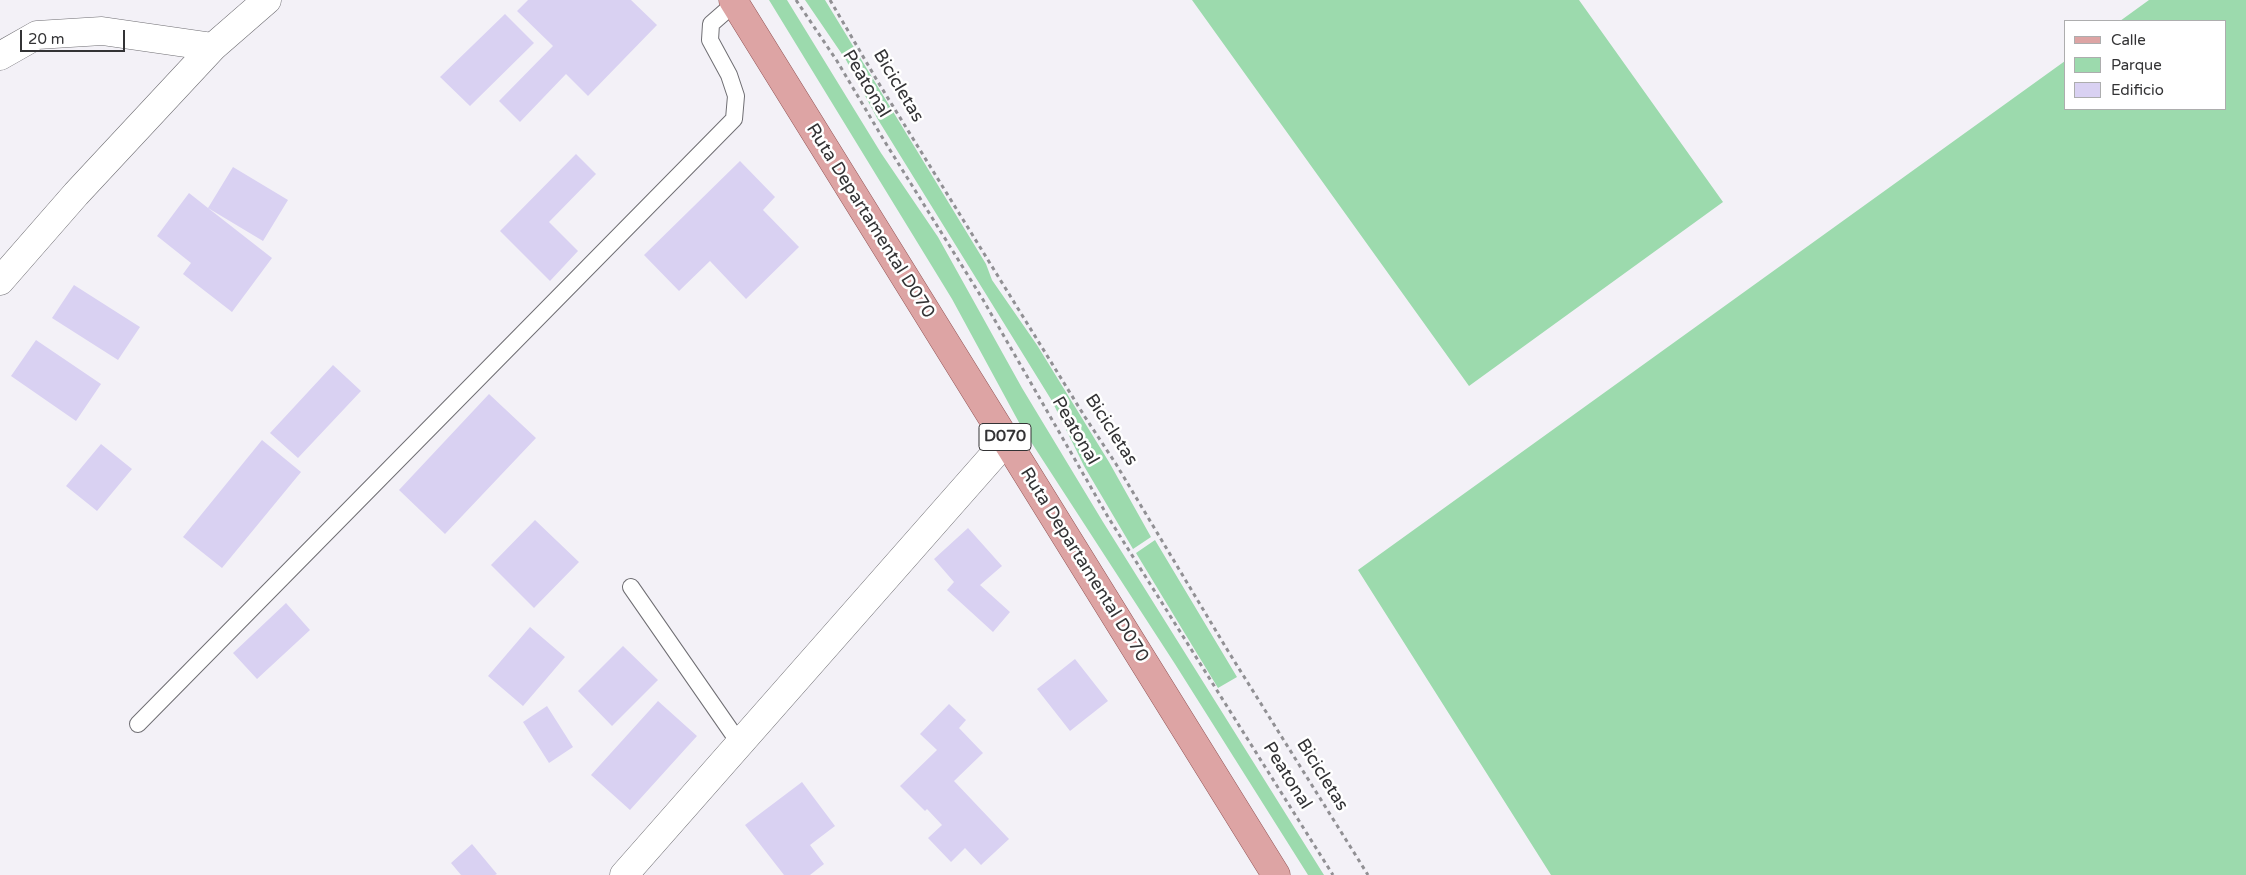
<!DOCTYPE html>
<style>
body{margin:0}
#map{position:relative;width:2246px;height:875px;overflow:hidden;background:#f3f1f7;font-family:"Varela Round",sans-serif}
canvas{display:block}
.legend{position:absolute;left:2064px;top:20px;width:162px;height:90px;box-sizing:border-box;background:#fff;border:1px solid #adadae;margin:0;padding:6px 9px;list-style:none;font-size:15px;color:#333335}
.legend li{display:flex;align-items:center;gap:10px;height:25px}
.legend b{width:25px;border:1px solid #adadae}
.scale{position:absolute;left:20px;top:30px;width:105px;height:22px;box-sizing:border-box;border:2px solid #333335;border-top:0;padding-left:6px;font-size:15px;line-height:18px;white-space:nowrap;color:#333335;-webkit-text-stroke:4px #fff;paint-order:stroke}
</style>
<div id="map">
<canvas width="2246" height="875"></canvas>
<ul class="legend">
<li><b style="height:6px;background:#dda4a4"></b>Calle</li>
<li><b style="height:14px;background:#9cdaad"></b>Parque</li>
<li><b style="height:14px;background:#d9d1f2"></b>Edificio</li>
</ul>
<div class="scale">20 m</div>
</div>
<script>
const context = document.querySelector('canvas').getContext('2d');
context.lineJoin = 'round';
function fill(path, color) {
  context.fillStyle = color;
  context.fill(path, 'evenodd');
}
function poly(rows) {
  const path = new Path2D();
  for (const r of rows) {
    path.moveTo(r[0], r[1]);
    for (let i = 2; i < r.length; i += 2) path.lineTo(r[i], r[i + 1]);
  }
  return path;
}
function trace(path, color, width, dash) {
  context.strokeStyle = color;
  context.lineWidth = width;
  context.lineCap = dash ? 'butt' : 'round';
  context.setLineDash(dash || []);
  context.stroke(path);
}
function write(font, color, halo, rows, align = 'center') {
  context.font = font + ' "Varela Round",sans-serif';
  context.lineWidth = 5;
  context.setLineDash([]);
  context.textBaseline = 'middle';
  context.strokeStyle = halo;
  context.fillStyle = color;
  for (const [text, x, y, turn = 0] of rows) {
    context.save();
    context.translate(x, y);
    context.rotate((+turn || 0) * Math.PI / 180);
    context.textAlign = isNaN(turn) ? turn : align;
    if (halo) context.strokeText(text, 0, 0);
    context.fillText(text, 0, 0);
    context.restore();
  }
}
fill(poly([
 [769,0,787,0,881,153,938,237,1022,388,1103,522,1324,875,1308,875,1175,664,1022,428,952,299],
 [805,0,825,0,986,264,992,280,1037,345,1109,462,1151,537,1133,549,1084,466,1052,401,877,118,846,60],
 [1192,0,1579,0,1723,202,1469,386],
 [2149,0,2246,0,2246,875,1551,875,1358,570,2065,61,2065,109,2225,109,2225,21,2120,21],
 [1155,540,1237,677,1218,688,1136,553]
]), '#9cdaad');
fill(poly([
 [528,0,631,0,657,25,588,96,566,74,520,122,499,101,553,46,517,11],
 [505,14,534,43,470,106,440,77],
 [576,154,596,174,549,222,578,251,550,281,500,231],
 [740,161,775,197,763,210,799,247,746,299,710,261,679,291,644,255],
 [233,167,288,200,263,241,208,208,272,258,232,312,183,274,191,263,157,236,189,193,208,208],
 [74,285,140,327,118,360,52,318],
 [36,340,101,384,76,421,11,376],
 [333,365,361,391,298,458,270,433],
 [489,394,536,438,445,534,399,490],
 [262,440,301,472,222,568,183,537],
 [101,444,132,469,97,511,66,486],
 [535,520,579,562,534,608,491,565],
 [968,528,1002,566,980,585,1010,612,993,632,947,590,954,582,934,559],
 [286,603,310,630,257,679,233,653],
 [530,627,565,657,523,706,488,676],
 [623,646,658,680,612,726,578,691],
 [1075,659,1108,701,1070,731,1037,689],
 [658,701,697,736,630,810,591,775],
 [949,704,966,720,959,728,983,753,954,781,1009,839,981,865,965,848,951,862,928,838,942,825,927,809,925,811,900,786,937,750,920,734],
 [547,706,573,747,549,763,523,722],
 [802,782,835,826,810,845,824,864,810,875,784,875,745,825],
 [472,844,497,874,495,875,461,875,451,863]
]), '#d9d1f2');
const lane = poly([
 [631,587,740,744],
 [138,724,734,119,736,96,729,75,710,40,711,24,735,3]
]);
const street = poly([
 [0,56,37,35,102,31,213,47],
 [0,281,76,194,213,47,267,0],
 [624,875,1007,440]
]);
const primary = poly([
 [733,0,1276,875]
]);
trace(lane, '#6f6e73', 18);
trace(street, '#6f6e73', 29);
trace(primary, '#935556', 29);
trace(poly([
 [796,0,837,61,885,142,982,298,1108,517,1333,875],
 [830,0,878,82,1085,417,1116,464,1228,651,1368,875]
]), '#919094', 3, [4, 4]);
trace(lane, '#fff', 16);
trace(street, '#fff', 28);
trace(primary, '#dda4a4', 28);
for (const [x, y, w] of [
 [1005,437,52]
]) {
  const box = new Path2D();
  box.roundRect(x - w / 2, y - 13.5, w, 27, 4);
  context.fillStyle = '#fff';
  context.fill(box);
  trace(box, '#333335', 1);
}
write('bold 16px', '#333335', null, [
 ["D070",1005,437]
]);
write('18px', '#333335', '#fff', [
 ["Peatonal",866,84,59],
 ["Bicicletas",898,86,59],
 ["Ruta Departamental D070",870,221,58],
 ["Bicicletas",1111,430,57],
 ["Peatonal",1075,431,60],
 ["Ruta Departamental D070",1084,565,58],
 ["Bicicletas",1322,775,58],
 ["Peatonal",1287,776,58]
]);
</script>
